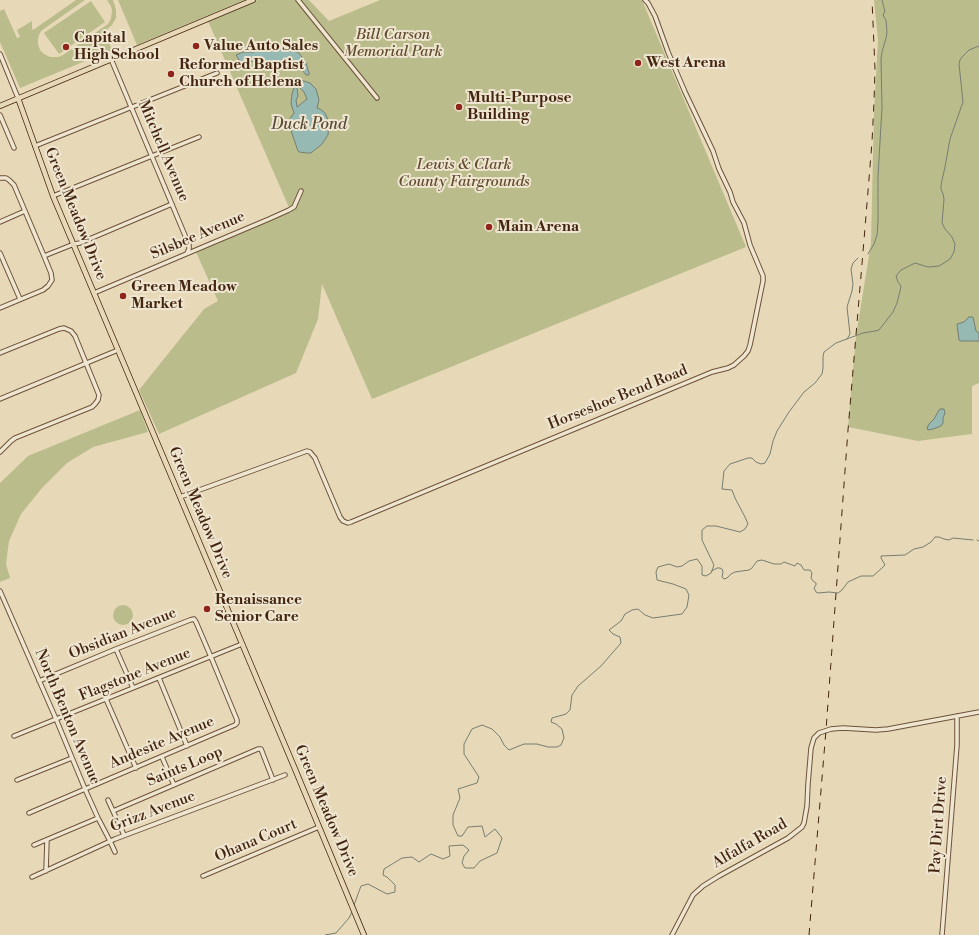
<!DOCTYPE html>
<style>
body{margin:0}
canvas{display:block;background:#e7d8b8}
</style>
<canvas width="979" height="935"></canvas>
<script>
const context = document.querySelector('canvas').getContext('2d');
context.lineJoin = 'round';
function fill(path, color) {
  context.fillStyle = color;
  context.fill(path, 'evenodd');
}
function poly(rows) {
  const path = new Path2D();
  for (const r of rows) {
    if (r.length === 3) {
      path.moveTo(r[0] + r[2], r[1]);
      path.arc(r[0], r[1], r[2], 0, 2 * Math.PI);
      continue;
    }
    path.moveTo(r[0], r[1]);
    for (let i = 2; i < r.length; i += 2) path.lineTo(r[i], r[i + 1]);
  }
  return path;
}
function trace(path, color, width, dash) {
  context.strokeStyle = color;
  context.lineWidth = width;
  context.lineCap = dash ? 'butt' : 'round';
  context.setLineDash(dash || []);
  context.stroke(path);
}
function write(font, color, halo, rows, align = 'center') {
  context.font = font + ' "Libre Bodoni",serif';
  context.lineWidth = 4;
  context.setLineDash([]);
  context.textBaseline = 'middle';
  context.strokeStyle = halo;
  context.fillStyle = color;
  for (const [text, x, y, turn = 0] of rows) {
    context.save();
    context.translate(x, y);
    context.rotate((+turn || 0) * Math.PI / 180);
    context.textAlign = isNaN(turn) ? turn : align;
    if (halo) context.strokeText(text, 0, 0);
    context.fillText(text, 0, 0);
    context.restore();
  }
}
fill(poly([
 [76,0,85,0,41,31,39,35,38,39,38,44,40,50,44,54,50,57,58,57,63,55,108,24,111,19,112,10,111,6,107,0,113,0,116,10,116,18,112,25,104,32,112,50,20,88,0,42,0,11,4,9,17,38,20,37,17,30,32,21,32,28,33,30],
 [118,0,245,0,137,45],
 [258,0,309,0,329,21,380,0,642,0,746,247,372,399,322,284,318,319,296,373,159,434,139,390,204,309,218,301,196,252,291,212,208,21],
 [874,0,979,0,979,383,972,386,972,434,918,441,848,427,856,336,871,243,874,112,878,40],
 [91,1,105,22,59,54,44,33],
 [140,410,148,432,93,447,67,463,42,488,21,514,9,541,6,564,10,578,0,582,0,483,28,456],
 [123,615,10]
]), '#babd8b');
const water = poly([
 [277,44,284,47,286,49,290,49,299,53,306,63,309,73,309,75,306,75,299,66,295,65,280,67,269,66,263,62,256,60,242,65,236,55,243,52,254,52,277,44],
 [301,80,310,83,316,89,319,100,317,108,320,109,324,112,326,115,329,123,328,135,322,144,311,153,307,153,299,152,298,151,289,125,289,120,294,113,291,104,292,94,295,85,301,80],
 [298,87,299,87,304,92,307,99,297,107,296,100,298,96,297,88,298,87],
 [969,317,973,317,976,331,979,333,979,341,961,341,959,340,957,324,964,322,969,317],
 [941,409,944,409,945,413,943,418,943,423,941,426,933,429,928,430,927,428,929,424,934,419,939,410,941,409]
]);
fill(water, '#97b9b3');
trace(water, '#767e71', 1);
trace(poly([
 [868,254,874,244,877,235,878,222,878,177,882,107,881,59,882,52,886,38,887,32,886,20,884,17,883,14,885,12,882,0],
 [847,339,850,334,847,307,852,291,853,284,851,269,853,263,858,258],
 [977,540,979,541],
 [712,571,717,568,720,568,722,569,723,572,722,577,724,579,727,578,731,574,735,572,749,570,752,568,757,561,762,560,774,564,781,564,784,562,795,566,797,563,801,565,804,570,810,570,812,573,811,578,813,581,816,583,816,585,814,588,816,592,818,593,829,592,838,593,842,590,848,582,861,576,873,576,882,568,885,565,881,558,881,556,905,555,914,549,923,547,931,542,935,537,939,537,944,539,949,540,953,538,973,540],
 [354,905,361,886,368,884,387,894,395,892,395,885,387,877,383,875,384,869,402,858,412,857,419,862,431,854,443,859,450,856,449,846,463,845,469,850,464,856,462,863,465,868,474,868,480,861,497,853,502,838,495,829,485,837,482,826,468,827,462,836,458,836,453,825,453,815,460,798,458,789,477,783,479,777,464,754,464,744,472,729,482,725,492,729,500,737,504,745,509,750,524,744,537,744,548,747,557,747,561,745,564,738,562,729,556,724,551,722,552,718,566,714,570,710,572,695,578,686,601,666,621,643,620,637,613,634,609,630,621,621,625,614,632,610,638,609,645,615,653,618,682,614,687,607,689,595,686,589,673,584,657,580,656,572,658,567,669,564,677,567,682,566,689,561,697,559,702,566,702,575,706,576,711,573,714,565,702,540,702,530,707,526,716,526,740,532,745,529,748,524,745,517,735,498,732,490,722,489,724,471,730,464,748,458,752,458,756,462,761,464,765,463,770,454,773,441,777,431,789,412,804,392,815,383,822,374,823,368,823,357,824,352,836,343,863,333,875,331,879,330,893,312,897,303,900,291,901,286,898,282,896,276,901,270,915,263,928,267,939,266,944,263,950,259,954,252,955,244,952,237,945,229,942,223,944,199,943,194,941,189,941,185,945,167,950,139,963,102,959,64,960,60,962,57,969,50,979,46],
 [325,935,336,933,349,918,352,912]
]), '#767e71', 1);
const minor = poly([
 [298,0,377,98],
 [0,54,18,98],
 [111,59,189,245,189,249,187,253],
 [0,115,14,148],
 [35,146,217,73],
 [0,178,6,178,9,180,14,185,44,256],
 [53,196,199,137],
 [0,222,25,211],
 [0,253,20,299],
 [94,293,269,219,289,210,294,207,301,191],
 [0,308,43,290,48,286,52,280,51,273,44,256,74,244,80,243,172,204],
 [0,353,59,329,64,328,71,331,75,336,99,395,98,400,95,404,92,407,15,438,11,441,0,452],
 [0,399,118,350],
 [180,497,307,451,310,452,315,458,340,517,343,521,348,523,351,522,712,372,728,368,734,365,744,356,748,351,750,345,763,281,763,276,750,245,744,223,733,202,730,192,719,169,713,151,685,92,668,52,655,16,648,3,645,0],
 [0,591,56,719,85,789,98,818,110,841,115,852],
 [116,649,133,688],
 [159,678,187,746],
 [106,699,136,768],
 [14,736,242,644],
 [162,757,174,785],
 [17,780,72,758],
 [108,800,113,811],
 [29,813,235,725,237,723,237,720,211,657,196,622,194,619,190,620,116,649,39,681],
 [124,835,113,811,258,749,261,749,273,780],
 [34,845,98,818],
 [46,871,47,840],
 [203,876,319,827],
 [32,877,115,839,285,775],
 [672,935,693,895,703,886,719,876,788,838,802,827,804,823,807,806,808,784,811,748,814,738,819,733,831,729,843,728,876,730,888,729,979,712],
 [942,935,957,745,957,716]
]);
const major = poly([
 [18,98,53,196,295,769,364,935],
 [0,106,253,0]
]);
trace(minor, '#6d5239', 5.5);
trace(major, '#44250f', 6);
trace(minor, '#efe6d1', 3.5);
trace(major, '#e7d8b8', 4.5);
trace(poly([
 [809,935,826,730,848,430,865,228,872,142,874,102,875,69,872,0]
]), '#44250f', 1, [7, 7]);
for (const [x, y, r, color] of [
 [196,46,4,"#8f2418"],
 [66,47,4,"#8f2418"],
 [638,63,4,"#8f2418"],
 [171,74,4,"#8f2418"],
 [459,107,4,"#8f2418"],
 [489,227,4,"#8f2418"],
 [123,296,4,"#8f2418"],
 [207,609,4,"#8f2418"]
]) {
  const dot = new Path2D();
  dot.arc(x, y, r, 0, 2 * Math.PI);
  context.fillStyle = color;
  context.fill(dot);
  trace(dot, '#efe6d1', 1.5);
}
write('italic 15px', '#624b2e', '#efe6d1', [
 ["Bill Carson",393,35],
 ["Memorial Park",393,52],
 ["Lewis & Clark",464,165],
 ["County Fairgrounds",464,182]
]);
write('bold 15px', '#44250f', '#efe6d1', [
 ["Capital",74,38],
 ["High School",74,55],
 ["Value Auto Sales",204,46],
 ["West Arena",646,63],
 ["Reformed Baptist",179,65],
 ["Church of Helena",179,82],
 ["Multi-Purpose",467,98],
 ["Building",467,115],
 ["Main Arena",497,227],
 ["Green Meadow",131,287],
 ["Market",131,304],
 ["Renaissance",215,600],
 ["Senior Care",215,617]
], 'left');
write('15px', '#44250f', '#efe6d1', [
 ["Mitchell Avenue",163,151,67],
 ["Green Meadow Drive",75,214,68],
 ["Silsbee Avenue",198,236,-23],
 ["Horseshoe Bend Road",618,398,-22],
 ["Green Meadow Drive",200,513,67],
 ["Obsidian Avenue",123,634,-22],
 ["Flagstone Avenue",135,675,-22],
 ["North Benton Avenue",67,717,67],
 ["Andesite Avenue",162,743,-23],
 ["Saints Loop",185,767,-23],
 ["Green Meadow Drive",326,811,67],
 ["Grizz Avenue",153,812,-21],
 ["Pay Dirt Drive",939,825,-86],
 ["Ohana Court",256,841,-23],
 ["Alfalfa Road",750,844,-30]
]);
write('italic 16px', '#594a38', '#efe6d1', [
 ["Duck Pond",309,125]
]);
</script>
